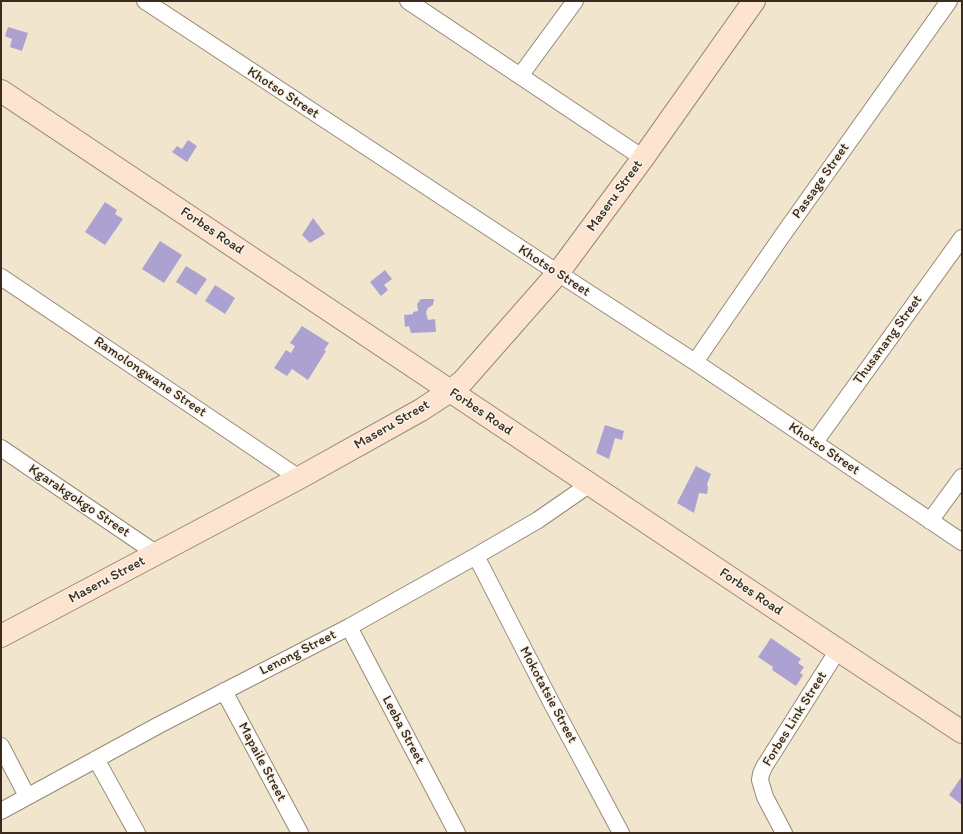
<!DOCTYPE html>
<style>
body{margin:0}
#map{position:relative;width:963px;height:834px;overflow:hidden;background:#f1e6cd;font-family:Itim,sans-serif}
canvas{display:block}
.frame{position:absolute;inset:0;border:2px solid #3b2a1e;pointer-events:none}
</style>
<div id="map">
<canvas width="963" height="834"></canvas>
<div class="frame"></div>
</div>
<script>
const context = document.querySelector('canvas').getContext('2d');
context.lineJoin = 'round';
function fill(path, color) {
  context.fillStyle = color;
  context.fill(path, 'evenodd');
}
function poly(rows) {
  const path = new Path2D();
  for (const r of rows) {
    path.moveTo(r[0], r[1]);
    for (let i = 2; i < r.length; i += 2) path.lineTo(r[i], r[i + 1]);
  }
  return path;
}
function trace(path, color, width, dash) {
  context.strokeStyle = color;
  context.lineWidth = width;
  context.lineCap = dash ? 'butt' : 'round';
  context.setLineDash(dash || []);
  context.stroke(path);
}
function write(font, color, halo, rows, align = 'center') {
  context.font = font + ' Itim,sans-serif';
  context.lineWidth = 3;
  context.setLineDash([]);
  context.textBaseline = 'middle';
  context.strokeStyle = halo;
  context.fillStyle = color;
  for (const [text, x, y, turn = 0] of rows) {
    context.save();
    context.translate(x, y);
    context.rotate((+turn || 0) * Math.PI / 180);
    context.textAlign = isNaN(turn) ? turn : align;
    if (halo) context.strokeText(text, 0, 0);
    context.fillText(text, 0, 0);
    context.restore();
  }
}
fill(poly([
 [8,27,28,33,22,51,10,47,12,39,5,36],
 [188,140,197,146,187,162,172,152,177,146,182,149],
 [105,202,117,210,115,214,123,219,105,245,85,232],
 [313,218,325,234,310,243,302,235],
 [160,241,182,255,164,283,142,269],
 [186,266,207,279,196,295,176,282],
 [385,270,392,279,384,285,388,290,381,296,370,282],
 [215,285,235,298,225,314,205,301],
 [421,299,434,299,433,305,428,308,426,312,428,320,435,319,436,332,411,333,409,326,405,327,404,315,413,314,413,312,418,311,417,304],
 [302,326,329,343,324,350,326,351,308,380,292,369,287,376,274,368,286,350,291,353,295,346,290,343],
 [605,425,624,431,622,440,615,438,609,459,596,453],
 [696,466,711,474,707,484,708,487,707,494,699,493,694,513,677,503],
 [771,638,801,659,798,663,804,667,800,673,803,675,796,686,772,670,773,667,758,657],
 [962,776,962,805,949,795]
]), '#aca2d1');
const street = poly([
 [145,1,558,273,695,362,962,542],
 [408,1,643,158],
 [520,76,575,1],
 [1,277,299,478],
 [695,362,782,236,949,1],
 [815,442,962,238],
 [1,448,157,554],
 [930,521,962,477],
 [476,556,550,700,621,833],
 [349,627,457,833],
 [224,691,300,833],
 [1,746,27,796],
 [96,759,137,833],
 [1,811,159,725,349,627,476,556,538,520,590,484],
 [784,833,765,797,760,780,761,774,764,767,838,650]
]);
const secondary = poly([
 [1,91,838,650,962,732],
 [1,636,299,478,421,410,450,391,463,381,558,273,643,158,754,1]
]);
trace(street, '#968876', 18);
trace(secondary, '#968876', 24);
trace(street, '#fff', 16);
trace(secondary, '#fde4d1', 22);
write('14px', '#3b2a1e', '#f7f3e8', [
 ["Khotso Street",283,93,33],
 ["Passage Street",821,181,-55],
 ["Maseru Street",615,196,-54],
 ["Forbes Road",212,231,34],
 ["Khotso Street",554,271,33],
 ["Thusanang Street",888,340,-54],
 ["Ramolongwane Street",150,377,34],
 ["Forbes Road",481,412,34],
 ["Maseru Street",392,425,-30],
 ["Khotso Street",824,449,34],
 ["Kgarakgokgo Street",79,501,34],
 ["Maseru Street",107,580,-28],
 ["Forbes Road",751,592,34],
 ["Lenong Street",298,653,-27],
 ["Mokotatsie Street",548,695,62],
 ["Forbes Link Street",795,719,-58],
 ["Leeba Street",403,730,62],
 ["Mapaile Street",262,762,62]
]);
</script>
